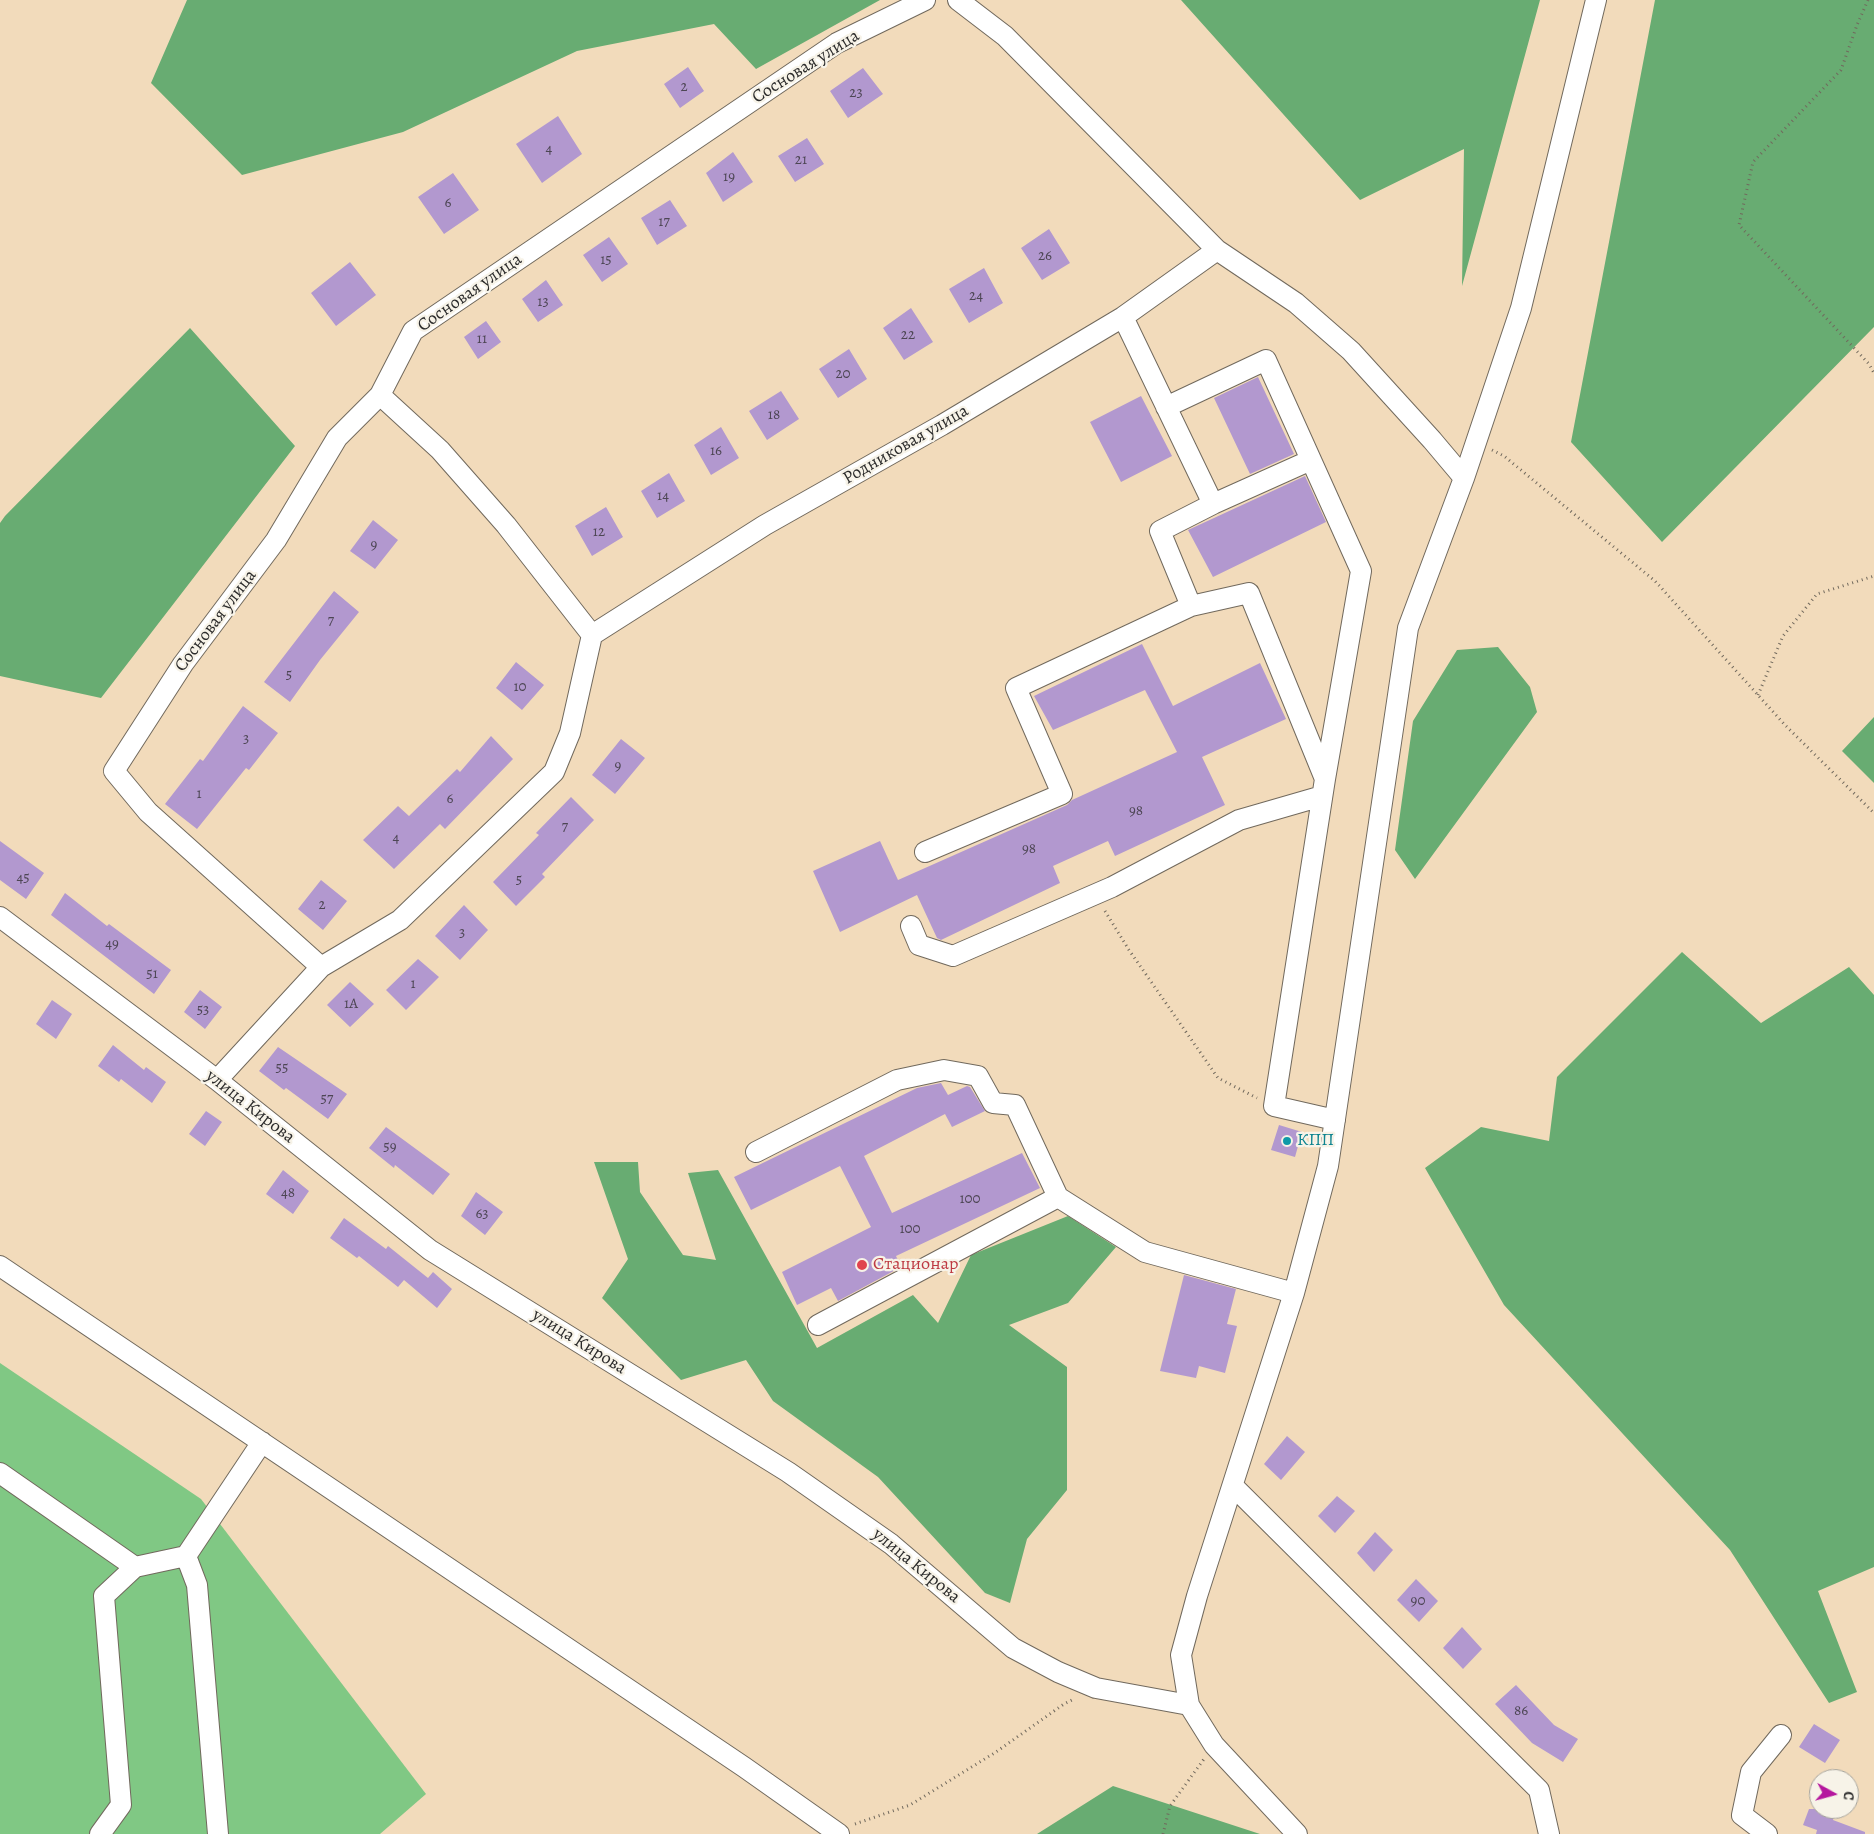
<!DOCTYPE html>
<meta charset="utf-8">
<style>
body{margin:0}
#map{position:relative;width:1874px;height:1834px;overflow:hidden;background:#f2dbbb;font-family:Alegreya,serif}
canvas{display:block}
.north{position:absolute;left:1809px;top:1769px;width:50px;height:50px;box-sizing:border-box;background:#f7f3e8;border:1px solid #a5a39c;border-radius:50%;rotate:97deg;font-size:14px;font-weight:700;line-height:20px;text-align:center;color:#2b2b2b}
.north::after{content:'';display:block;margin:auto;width:18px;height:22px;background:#b5179e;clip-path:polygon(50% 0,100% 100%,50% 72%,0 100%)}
</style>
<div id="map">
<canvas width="1874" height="1834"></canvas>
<div class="north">С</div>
</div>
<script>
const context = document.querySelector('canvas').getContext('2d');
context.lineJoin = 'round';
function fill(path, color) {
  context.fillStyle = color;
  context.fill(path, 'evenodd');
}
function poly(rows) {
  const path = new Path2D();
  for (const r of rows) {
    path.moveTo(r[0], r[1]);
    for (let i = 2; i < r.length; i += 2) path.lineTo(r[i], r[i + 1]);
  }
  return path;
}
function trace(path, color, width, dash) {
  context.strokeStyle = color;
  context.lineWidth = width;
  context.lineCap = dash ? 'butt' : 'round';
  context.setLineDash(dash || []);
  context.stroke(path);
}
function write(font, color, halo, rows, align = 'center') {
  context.font = font + ' Alegreya,serif';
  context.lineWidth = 4.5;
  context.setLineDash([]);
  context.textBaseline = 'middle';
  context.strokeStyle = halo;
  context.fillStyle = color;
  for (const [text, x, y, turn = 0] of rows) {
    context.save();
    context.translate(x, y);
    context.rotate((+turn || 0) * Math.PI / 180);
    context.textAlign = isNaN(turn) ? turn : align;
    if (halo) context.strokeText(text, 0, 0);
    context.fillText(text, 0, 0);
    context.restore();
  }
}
fill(poly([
 [0,1363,201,1499,426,1794,380,1834,0,1834]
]), '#80c884');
fill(poly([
 [187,0,880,0,756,69,714,24,577,51,403,132,242,175,151,83],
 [1181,0,1540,0,1462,286,1464,149,1360,200],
 [1655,0,1874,0,1874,327,1662,542,1571,442],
 [190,328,295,446,101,698,0,676,0,523,5,516],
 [1498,647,1530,687,1537,712,1415,879,1395,850,1413,721,1457,650],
 [1874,717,1874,783,1842,751],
 [1682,952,1761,1023,1849,967,1874,995,1874,1567,1818,1591,1857,1692,1829,1703,1730,1550,1504,1305,1425,1168,1481,1127,1549,1141,1557,1077],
 [594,1162,638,1162,640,1192,683,1255,716,1260,688,1173,718,1170,817,1348,913,1295,938,1323,971,1255,1068,1216,1116,1247,1068,1303,1009,1325,1067,1367,1067,1490,1027,1539,1010,1603,985,1593,878,1477,773,1401,746,1360,681,1380,602,1298,628,1259],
 [1113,1786,1260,1834,1037,1834]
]), '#68ac72');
fill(poly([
 [688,67,704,91,680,108,664,84],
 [863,68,883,94,848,118,830,91],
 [558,116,582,154,542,183,516,144],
 [807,138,824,164,795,182,778,156],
 [733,152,753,182,723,202,706,173],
 [453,173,479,210,444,234,418,197],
 [670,200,687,226,657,245,641,218],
 [1049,229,1070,263,1042,280,1021,248],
 [609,237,628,264,602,282,583,255],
 [350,262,376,295,336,326,311,293],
 [984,268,1003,303,969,323,949,289],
 [546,280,563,305,538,322,522,299],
 [911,308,933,342,904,360,883,328],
 [486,321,501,342,478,359,464,337],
 [849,349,867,379,838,398,819,369],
 [1258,377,1294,454,1250,474,1214,398],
 [781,391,799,419,767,440,749,411],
 [1141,396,1172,456,1121,482,1090,422],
 [721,427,739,458,711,475,694,445],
 [669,473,685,501,657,518,641,491],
 [1305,476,1326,522,1213,577,1188,530],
 [606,507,623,537,592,556,575,526],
 [373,520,398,540,375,569,350,551],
 [334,591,359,612,320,660,290,702,264,682],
 [1142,644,1173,706,1260,663,1286,719,1202,757,1225,805,1115,856,1108,841,1053,866,1060,883,941,940,937,938,917,895,840,932,813,871,880,841,898,880,1067,805,1072,800,1177,752,1145,690,1053,730,1034,696],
 [516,662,544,685,522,710,496,688],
 [243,706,278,733,249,770,246,768,197,829,165,804,200,759,203,761],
 [491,736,513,759,445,829,440,824,394,869,363,840,398,806,409,816,457,769,460,772],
 [621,739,645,758,615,794,592,775],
 [571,797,594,820,542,874,545,877,516,906,493,882,539,835,536,833],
 [0,841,44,873,26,899,0,880],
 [321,880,347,901,323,930,298,909],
 [65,893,107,926,109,924,171,970,154,994,51,915],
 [464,905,488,930,460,960,435,936],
 [418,959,439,977,406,1010,386,990],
 [350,982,374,1004,350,1027,327,1005],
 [200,990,222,1007,205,1029,184,1012],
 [52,1000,72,1014,56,1039,36,1024],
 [113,1045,144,1070,146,1067,166,1082,152,1103,121,1079,119,1082,98,1066],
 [278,1047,347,1094,328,1119,286,1088,284,1090,259,1071],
 [941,1083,948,1095,967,1086,970,1087,985,1111,952,1127,945,1114,864,1156,892,1213,1022,1153,1040,1188,896,1256,901,1267,838,1301,831,1288,797,1305,782,1272,871,1227,840,1166,751,1210,734,1177,917,1088],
 [206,1111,222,1122,205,1146,189,1134],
 [1279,1125,1302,1132,1295,1157,1271,1150],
 [386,1127,450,1174,433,1195,395,1165,394,1168,369,1148],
 [283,1170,309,1191,293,1214,266,1194],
 [476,1192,503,1212,485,1235,461,1216],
 [344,1218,386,1249,388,1246,428,1278,433,1272,452,1289,437,1308,404,1280,398,1287,359,1256,357,1258,330,1238],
 [1184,1275,1236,1289,1227,1324,1237,1326,1225,1373,1199,1366,1196,1378,1160,1371],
 [1287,1436,1305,1452,1281,1480,1264,1464],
 [1337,1496,1355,1511,1335,1533,1318,1516],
 [1375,1532,1393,1550,1374,1572,1357,1553],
 [1416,1579,1438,1601,1419,1622,1397,1600],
 [1462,1627,1482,1649,1463,1669,1443,1648],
 [1516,1685,1554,1725,1578,1739,1563,1762,1532,1743,1495,1704],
 [1814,1724,1840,1740,1825,1763,1799,1747],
 [1809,1809,1837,1809,1833,1820,1865,1832,1865,1834,1816,1834,1817,1830,1803,1825]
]), '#b298cf');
const minor = poly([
 [958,0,1005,36,1217,250,1296,303,1351,351,1432,440,1464,478],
 [1123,317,1213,504,1160,531,1191,606],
 [380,395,440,450,506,525,592,635],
 [1166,407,1266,360,1361,571,1325,779,1274,1106,1335,1120],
 [1213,504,1311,460],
 [592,635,765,525,942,425,1123,317,1217,250],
 [925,852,1062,794,1016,688,1191,606,1249,593,1325,779],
 [0,917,217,1080,430,1250,788,1472,891,1544,1013,1648,1058,1672,1096,1688,1189,1705],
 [911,926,919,945,953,956,1112,887,1239,820,1322,796],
 [321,967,148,812,114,771,183,664,276,540,337,438,380,395,413,331,837,43,925,0],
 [217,1080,321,967,400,920,554,772,570,733,592,635],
 [756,1152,897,1080,944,1070,978,1076,993,1103,1015,1105,1058,1197],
 [0,1266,744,1767,839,1834],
 [818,1325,1058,1197,1145,1252,1294,1293],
 [0,1473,135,1567],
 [1233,1486,1539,1790,1549,1834],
 [100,1834,121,1805,104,1596,135,1567,186,1556],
 [218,1834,197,1585,186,1556,262,1442],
 [1297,1834,1214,1745,1189,1705,1181,1655,1197,1596,1294,1293,1328,1166,1408,628,1464,478,1521,308,1596,0],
 [1767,1834,1742,1815,1751,1772,1781,1735]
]);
trace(minor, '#71695d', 22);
trace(poly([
 [1868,0,1857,25,1841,70,1753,162,1739,225,1869,364,1874,373],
 [1492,450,1504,456,1655,581,1785,725,1874,813],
 [1758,695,1783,636,1817,594,1874,576],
 [1105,911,1129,950,1218,1078,1257,1098],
 [855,1824,910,1805,996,1752,1064,1704,1074,1699],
 [1163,1834,1170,1806,1204,1759]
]), '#71695d', 3, [1, 4]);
trace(minor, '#fff', 20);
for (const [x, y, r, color] of [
 [1287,1141,5,"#0f9aa8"],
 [862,1265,6,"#e0444e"]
]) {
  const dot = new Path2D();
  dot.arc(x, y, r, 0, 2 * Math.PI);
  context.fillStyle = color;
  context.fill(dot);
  trace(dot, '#f7f3e8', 2);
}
write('15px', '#4d4654', null, [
 ["2",684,87],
 ["23",856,93],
 ["4",549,149],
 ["21",801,160],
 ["19",729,177],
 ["6",448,203],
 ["17",664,222],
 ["26",1045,256],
 ["15",606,260],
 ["24",976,296],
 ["13",543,302],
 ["22",908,335],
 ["11",482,339],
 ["20",843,374],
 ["18",774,415],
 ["16",716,451],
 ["14",663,496],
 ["12",599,532],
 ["9",374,545],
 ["7",331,621],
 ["5",289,675],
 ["10",520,687],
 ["3",246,739],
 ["9",618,766],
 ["1",199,794],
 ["6",450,799],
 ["98",1136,811],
 ["7",565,827],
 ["4",396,838],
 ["98",1029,849],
 ["45",23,878],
 ["5",519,880],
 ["2",322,905],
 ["3",462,933],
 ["49",112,944],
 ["51",152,974],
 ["1",413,984],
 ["1А",351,1004],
 ["53",203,1010],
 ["55",282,1068],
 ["57",327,1099],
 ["59",390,1147],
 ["48",288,1193],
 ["100",970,1199],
 ["63",482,1214],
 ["100",910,1229],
 ["90",1418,1601],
 ["86",1521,1711]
]);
write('18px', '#2b2b2b', '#f7f3e8', [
 ["Сосновая улица",806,67,-32],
 ["Сосновая улица",470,293,-35],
 ["Родниковая улица",906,445,-30],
 ["Сосновая улица",216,621,-53],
 ["улица Кирова",250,1107,38],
 ["улица Кирова",579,1342,32],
 ["улица Кирова",916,1566,39]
]);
write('18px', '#0d838f', '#f7f3e8', [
 ["КПП",1297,1141]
], 'left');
write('18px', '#be3a42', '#f7f3e8', [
 ["Стационар",873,1265]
], 'left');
</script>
